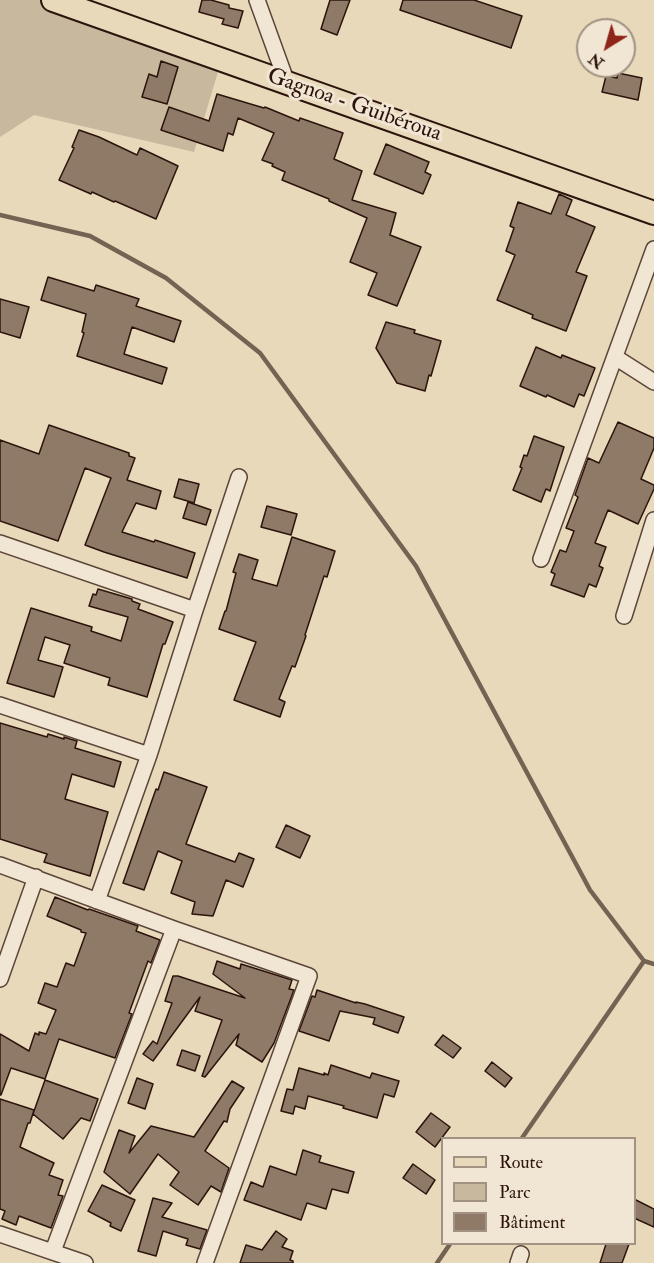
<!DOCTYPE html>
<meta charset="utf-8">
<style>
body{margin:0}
#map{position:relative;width:654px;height:1263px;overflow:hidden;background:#e8d9bb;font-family:"IM FELL Double Pica",serif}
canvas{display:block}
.legend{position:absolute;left:441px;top:1137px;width:195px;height:108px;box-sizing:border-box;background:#f0e6d3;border:2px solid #a29283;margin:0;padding:8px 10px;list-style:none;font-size:18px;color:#2c140c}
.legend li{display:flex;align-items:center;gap:12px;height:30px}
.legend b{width:30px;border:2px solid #a29283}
.north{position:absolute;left:576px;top:18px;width:60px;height:60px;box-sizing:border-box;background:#f0e6d3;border:2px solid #a29283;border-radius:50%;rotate:217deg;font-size:16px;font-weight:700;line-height:24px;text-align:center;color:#2c140c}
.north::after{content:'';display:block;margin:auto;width:21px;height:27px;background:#8f2418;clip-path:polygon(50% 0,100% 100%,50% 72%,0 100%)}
</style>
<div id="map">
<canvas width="654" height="1263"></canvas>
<ul class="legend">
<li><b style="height:8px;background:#e8d9bb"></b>Route</li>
<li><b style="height:16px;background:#c8b89d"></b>Parc</li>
<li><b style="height:16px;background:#8e7a67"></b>Bâtiment</li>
</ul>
<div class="north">N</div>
</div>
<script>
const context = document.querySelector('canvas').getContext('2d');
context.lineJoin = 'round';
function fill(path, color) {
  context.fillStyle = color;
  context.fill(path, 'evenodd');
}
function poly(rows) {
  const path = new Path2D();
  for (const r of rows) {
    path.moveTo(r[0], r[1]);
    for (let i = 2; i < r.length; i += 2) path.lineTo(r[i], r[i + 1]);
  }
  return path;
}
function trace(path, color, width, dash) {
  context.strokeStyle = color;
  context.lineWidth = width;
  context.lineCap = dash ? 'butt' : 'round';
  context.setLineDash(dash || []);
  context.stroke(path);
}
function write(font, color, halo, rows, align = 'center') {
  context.font = font + ' "IM FELL Double Pica",serif';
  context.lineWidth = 6;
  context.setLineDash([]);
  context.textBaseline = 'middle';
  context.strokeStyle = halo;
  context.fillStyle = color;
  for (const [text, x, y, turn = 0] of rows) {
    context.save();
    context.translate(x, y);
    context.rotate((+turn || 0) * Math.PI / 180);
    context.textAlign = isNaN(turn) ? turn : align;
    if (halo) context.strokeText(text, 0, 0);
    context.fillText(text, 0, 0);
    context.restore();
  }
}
fill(poly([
 [0,0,42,0,220,65,194,152,34,115,0,137]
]), '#c8b89d');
trace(poly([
 [0,215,90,236,166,278,260,353,416,566,590,890,644,961],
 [522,1138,644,961,654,964],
 [437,1263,450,1244]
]), '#766252', 4.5);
const building = poly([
 [202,0,211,0,229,5,229,8,243,11,238,28,222,24,224,19,199,12,202,0],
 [330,0,350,0,337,35,321,29,330,0],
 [403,0,474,0,522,16,511,48,400,10,403,0],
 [161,61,178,67,167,104,142,97,149,74,157,77,161,61],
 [618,73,642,78,638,100,602,92,606,76,617,78,618,73],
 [217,94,264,108,265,107,299,121,300,118,343,133,334,159,362,171,352,200,396,213,390,235,421,247,397,306,368,295,377,273,350,262,367,218,329,201,329,199,282,180,285,172,272,166,273,164,262,160,274,133,238,118,233,135,228,133,223,151,161,130,169,107,209,121,217,94],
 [79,130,99,137,137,155,140,148,178,166,156,219,115,201,114,202,92,192,91,194,59,180,74,148,72,147,79,130],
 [386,144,429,162,425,172,431,175,423,194,374,174,386,144],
 [559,194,572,200,566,215,595,227,576,272,587,276,566,331,532,318,533,315,497,300,515,255,506,251,514,228,510,226,518,202,551,214,559,194],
 [48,277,94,291,96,285,139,299,136,306,181,321,174,342,132,327,124,354,167,368,162,384,77,356,84,333,82,332,86,314,41,300,48,277],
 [0,299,29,307,20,338,0,332,0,299],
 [386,322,415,330,414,333,441,341,431,376,429,375,425,391,397,383,376,348,386,322],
 [536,347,561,358,562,355,595,368,584,396,579,394,574,407,547,395,546,397,520,386,536,347],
 [618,422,654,438,654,448,641,479,654,485,654,489,638,524,608,510,595,543,606,547,599,566,603,568,596,587,589,584,584,597,551,585,555,574,551,572,560,550,566,552,574,531,566,528,578,497,575,495,588,458,599,463,618,422],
 [49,425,129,453,129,456,135,458,127,480,161,491,156,509,136,503,122,532,154,542,155,540,195,553,187,578,104,552,85,545,111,478,85,468,58,541,0,521,0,440,39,454,49,425],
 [534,436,564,447,550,491,546,489,541,502,513,490,522,468,520,467,524,455,527,456,534,436],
 [179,479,199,484,194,503,174,497,179,479],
 [188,502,211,510,206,525,183,518,188,502],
 [267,506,297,514,291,535,261,527,267,506],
 [292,537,335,551,327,577,324,576,305,635,306,636,295,667,292,666,279,699,285,702,280,717,234,700,256,642,219,629,225,611,226,611,236,573,233,572,239,554,258,560,252,579,277,586,292,537],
 [98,589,132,599,132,601,140,604,138,609,173,622,165,644,163,644,147,697,108,685,110,678,64,663,70,645,45,637,38,660,63,667,54,697,7,683,31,608,92,627,91,631,121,641,128,617,89,606,93,594,96,595,98,589],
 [0,723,47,737,48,734,64,739,64,737,70,739,77,741,75,748,121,762,114,787,72,774,65,799,108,812,90,876,44,862,47,854,0,839,0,723],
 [164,772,207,787,186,844,235,862,239,853,254,859,243,887,226,880,213,916,192,914,195,902,171,893,182,861,158,851,144,890,123,883,156,789,158,790,164,772],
 [286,825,310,836,300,858,276,847,286,825],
 [55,897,88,910,89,909,138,926,136,931,160,940,151,963,148,961,129,1013,132,1014,115,1058,59,1039,45,1079,11,1068,1,1095,0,1095,0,1034,29,1051,35,1033,39,1035,39,1032,46,1034,56,1010,38,1003,45,983,57,987,66,963,74,966,86,933,81,932,81,930,47,916,55,897],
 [217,961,240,969,241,964,292,980,289,989,294,990,274,1043,262,1062,236,1045,239,1034,205,1077,202,1076,222,1020,195,1011,200,997,153,1061,143,1054,153,1041,157,1044,172,1003,165,1001,173,976,178,976,245,998,213,974,217,961],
 [317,990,356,1003,356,1002,365,1004,404,1017,398,1033,373,1024,375,1018,340,1011,329,1041,299,1031,312,996,315,997,317,990],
 [443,1035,461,1048,453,1058,435,1045,443,1035],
 [182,1050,200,1056,195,1071,177,1065,182,1050],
 [492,1062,512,1078,505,1087,485,1071,492,1062],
 [331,1065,370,1078,372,1073,399,1081,394,1097,384,1094,377,1118,343,1108,344,1106,308,1096,305,1109,295,1106,293,1114,281,1111,287,1089,293,1090,299,1068,324,1075,324,1073,328,1075,331,1065],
 [137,1078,153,1084,145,1109,128,1103,137,1078],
 [45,1080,98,1099,90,1121,81,1118,63,1139,33,1114,45,1080],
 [232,1081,244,1088,230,1109,227,1122,224,1121,205,1151,229,1168,221,1192,211,1186,198,1205,170,1185,179,1172,158,1154,130,1194,104,1172,119,1130,135,1136,129,1153,151,1126,194,1137,232,1081],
 [0,1099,34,1110,30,1123,28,1123,20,1147,54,1163,49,1175,63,1180,58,1195,63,1196,51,1228,19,1216,16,1225,2,1219,5,1211,0,1209,0,1099],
 [431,1113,450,1127,435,1147,416,1132,431,1113],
 [303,1150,321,1156,319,1162,354,1172,348,1193,332,1189,326,1209,307,1203,301,1220,244,1200,251,1182,263,1187,270,1166,296,1175,303,1150],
 [413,1164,435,1180,426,1194,403,1178,413,1164],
 [102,1185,135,1200,121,1231,110,1226,111,1223,88,1211,102,1185],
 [153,1198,172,1203,162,1217,207,1230,200,1249,186,1245,188,1239,163,1231,156,1256,138,1251,153,1198],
 [634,1199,654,1209,654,1227,634,1218,634,1199],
 [276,1231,287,1239,282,1247,293,1251,290,1260,293,1261,293,1263,240,1263,246,1245,262,1250,276,1231],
 [606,1244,629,1244,622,1263,600,1263,606,1244]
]);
fill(building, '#8e7a67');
trace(building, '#2c140c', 1.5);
const minor = poly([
 [257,0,287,83],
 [615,357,654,382],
 [0,543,195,610],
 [541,559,654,249],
 [624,616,654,520],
 [0,705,149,755],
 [0,865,174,929,309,976,205,1263],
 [97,901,149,755,195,610,239,477],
 [0,979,36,877],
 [0,1234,85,1263],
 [53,1251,174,929],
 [518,1263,521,1254]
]);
const primary = poly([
 [53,0,654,213]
]);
trace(minor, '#5b4538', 18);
trace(primary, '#2c140c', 26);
trace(minor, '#f0e6d3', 15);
trace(primary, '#e8d9bb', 22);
write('22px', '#2c140c', '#f0e6d3', [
 ["Gagnoa - Guibéroua",354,106,19]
]);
</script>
